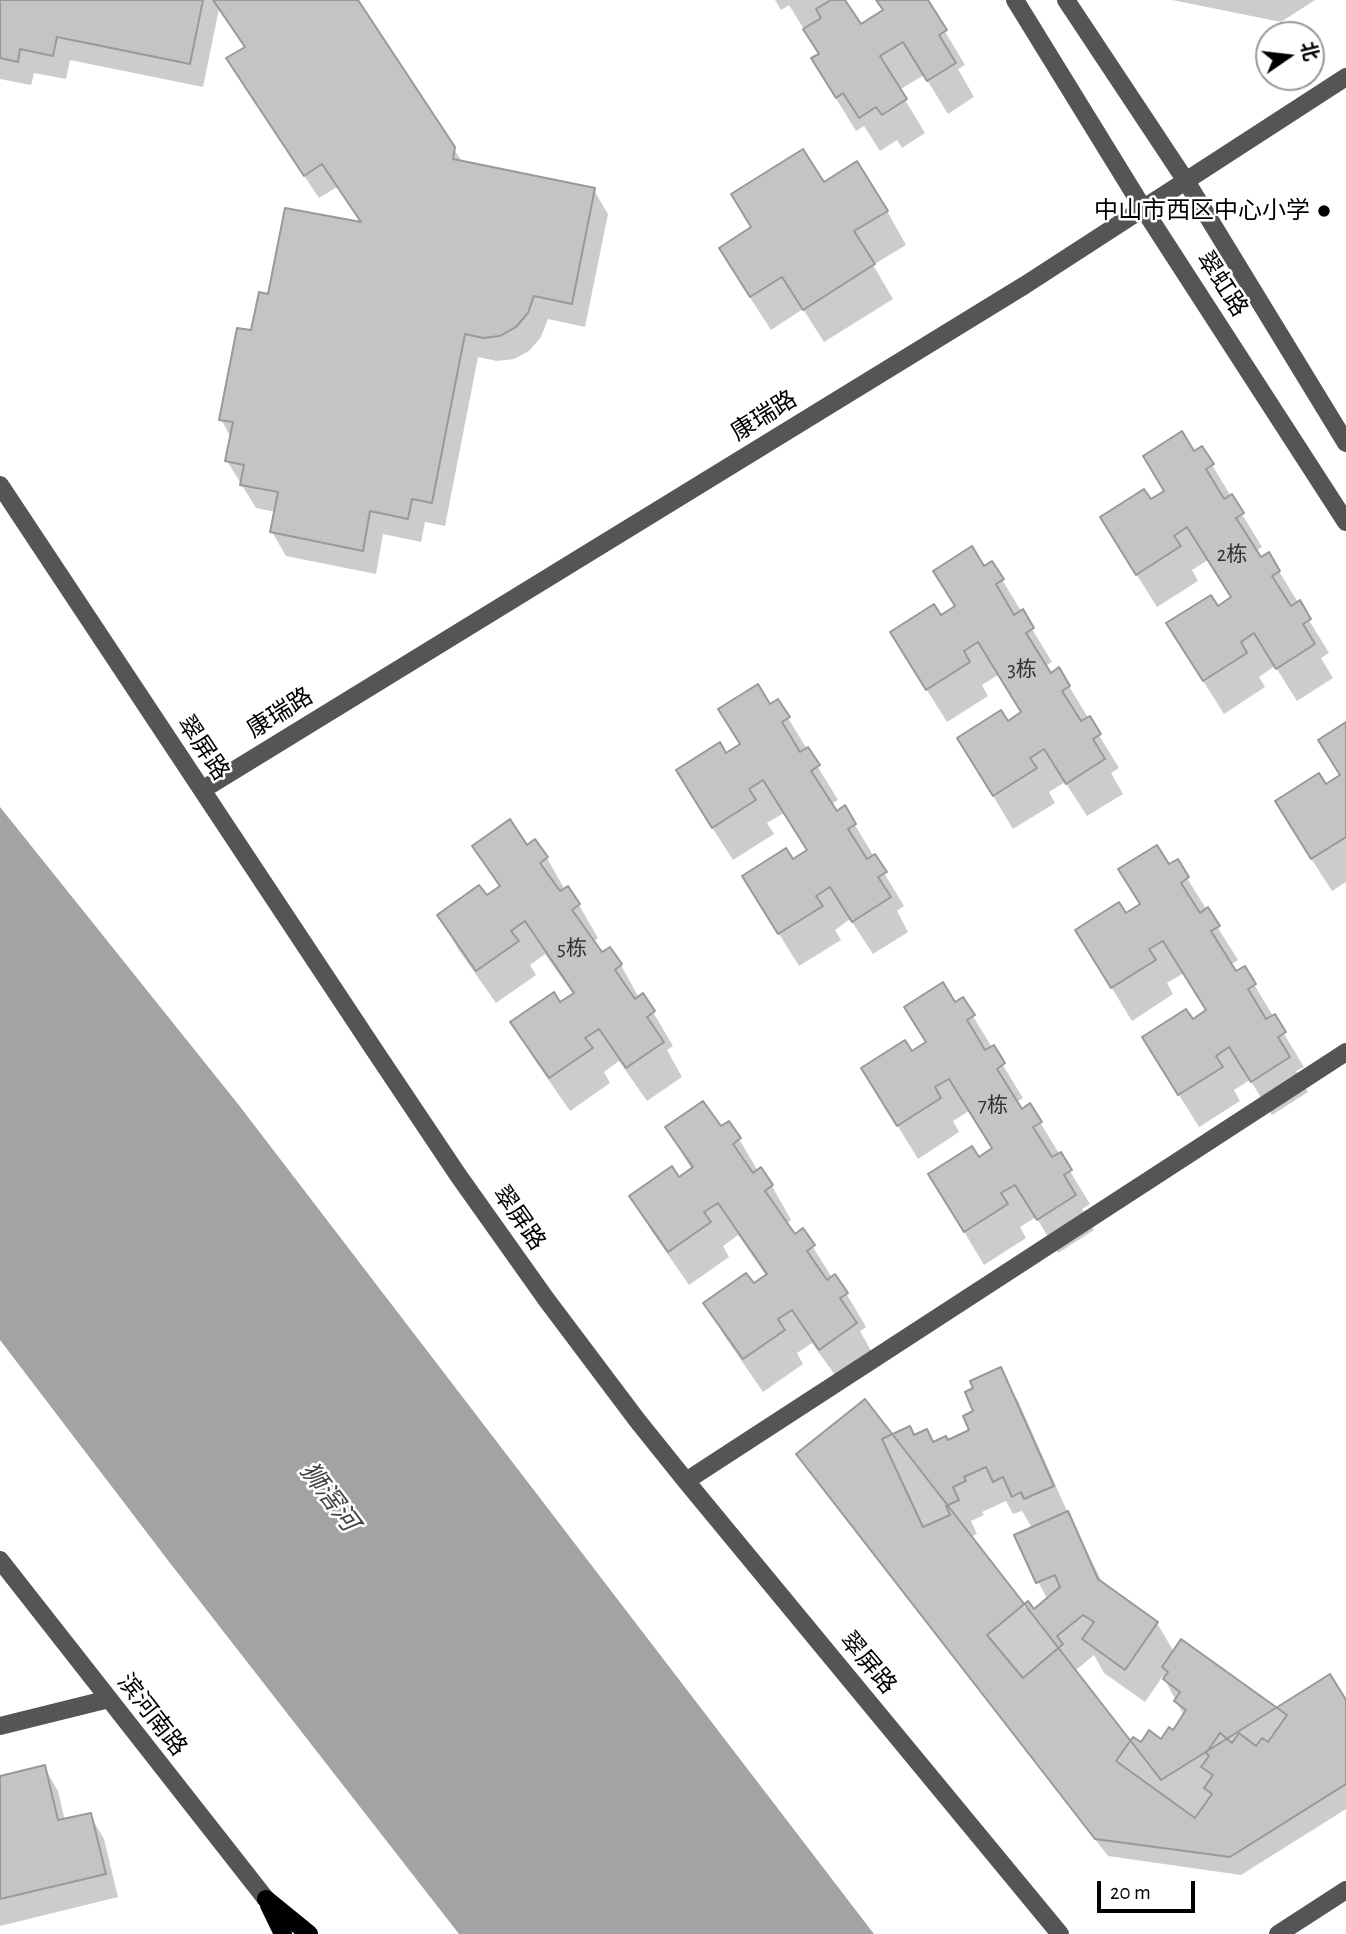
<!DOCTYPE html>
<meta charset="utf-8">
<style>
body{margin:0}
#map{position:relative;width:1346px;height:1934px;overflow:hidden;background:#fff;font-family:"Alegreya Sans","Noto Sans SC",sans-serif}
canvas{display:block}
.north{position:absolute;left:1255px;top:21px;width:70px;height:70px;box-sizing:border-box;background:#fff;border:2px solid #999;border-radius:50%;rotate:76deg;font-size:19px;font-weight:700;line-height:28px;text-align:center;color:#000}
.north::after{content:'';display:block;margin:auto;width:24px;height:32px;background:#000;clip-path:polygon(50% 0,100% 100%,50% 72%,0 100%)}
.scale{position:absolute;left:1097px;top:1881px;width:98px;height:32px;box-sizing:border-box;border:4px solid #000;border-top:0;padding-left:9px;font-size:21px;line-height:24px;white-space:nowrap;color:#000;-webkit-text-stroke:5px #fff;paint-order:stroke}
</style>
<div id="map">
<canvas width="1346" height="1934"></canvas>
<div class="north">北</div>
<div class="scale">20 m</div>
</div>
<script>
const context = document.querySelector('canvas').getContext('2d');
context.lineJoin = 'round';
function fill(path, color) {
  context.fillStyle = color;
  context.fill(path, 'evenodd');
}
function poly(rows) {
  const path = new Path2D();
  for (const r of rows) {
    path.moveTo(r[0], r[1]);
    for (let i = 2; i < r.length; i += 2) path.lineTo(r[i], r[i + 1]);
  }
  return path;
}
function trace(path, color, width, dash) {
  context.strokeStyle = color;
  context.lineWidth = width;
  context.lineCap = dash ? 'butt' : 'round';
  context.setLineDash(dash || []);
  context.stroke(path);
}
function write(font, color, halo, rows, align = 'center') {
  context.font = font + ' "Alegreya Sans","Noto Sans SC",sans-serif';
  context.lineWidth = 5;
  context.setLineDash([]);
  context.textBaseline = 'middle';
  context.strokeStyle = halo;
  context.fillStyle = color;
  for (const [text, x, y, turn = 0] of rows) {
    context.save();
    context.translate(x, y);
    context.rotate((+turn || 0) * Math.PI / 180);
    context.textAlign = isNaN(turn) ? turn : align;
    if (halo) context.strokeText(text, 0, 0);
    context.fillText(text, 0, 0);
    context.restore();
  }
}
fill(poly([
 [0,807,238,1104,874,1934,459,1934,170,1563,0,1340]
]), '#a3a3a3');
fill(poly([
 [0,0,356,0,463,163,594,190,608,214,585,327,548,319,541,337,529,351,514,359,497,361,478,357,445,526,425,522,421,542,383,534,376,574,286,556,272,532,276,512,256,508,227,461,231,438,221,419,252,332,269,296,362,225,337,187,319,198,242,83,245,48,219,9,203,87,70,60,66,79,34,73,31,85,0,79],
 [775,0,843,0,860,26,884,12,876,0,926,0,965,65,958,69,974,97,948,114,924,75,899,90,925,133,902,148,897,140,880,151,864,126,856,131,832,92,820,55,789,5,781,10],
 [1172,0,1315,0,1281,22],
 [823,184,887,211,906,245,873,265,893,299,824,342,803,309,771,330,740,282],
 [1193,453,1212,465,1262,547,1255,551,1260,560,1269,555,1329,653,1321,658,1333,678,1297,701,1275,666,1259,677,1265,687,1224,714,1188,657,1217,608,1232,598,1208,560,1192,570,1198,581,1157,607,1122,551,1150,502,1166,492],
 [992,563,1052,662,1045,666,1051,675,1059,670,1119,768,1111,773,1123,794,1087,816,1065,782,1049,792,1055,803,1013,829,959,739,1007,724,1022,713,998,675,982,685,988,696,947,722,912,666,940,617,956,607,935,572,983,569],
 [769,707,788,718,838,800,831,804,836,813,844,807,904,906,897,911,908,932,873,954,850,919,835,930,841,940,799,966,764,910,793,861,808,851,784,813,767,823,774,834,733,860,697,804,726,755,741,745],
 [1346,724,1346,882,1332,891,1296,835,1325,786,1341,776],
 [474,846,527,847,547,858,565,890,568,888,579,905,598,938,593,942,601,955,621,965,639,998,653,1012,673,1046,667,1050,682,1077,647,1101,619,1061,604,1072,610,1083,570,1111,532,1056,513,1022,560,1005,573,994,545,954,530,965,536,975,496,1003,458,949,439,916,486,898,500,888],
 [1177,862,1238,960,1230,965,1235,973,1244,968,1304,1067,1296,1071,1308,1092,1272,1115,1250,1080,1234,1090,1240,1101,1199,1127,1164,1071,1193,1022,1208,1012,1184,973,1167,983,1173,994,1132,1021,1097,964,1125,915,1141,906,1169,867],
 [963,1000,1023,1098,1016,1102,1021,1111,1030,1106,1090,1204,1082,1209,1094,1230,1058,1253,1036,1217,1020,1227,1026,1238,984,1265,930,1175,978,1159,993,1150,969,1111,953,1121,959,1132,918,1159,883,1102,911,1053,927,1043,906,1007,955,1005],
 [667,1128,720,1129,739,1139,758,1171,760,1170,772,1186,791,1220,786,1224,794,1236,802,1230,833,1279,846,1293,866,1327,860,1331,875,1358,840,1382,812,1343,797,1353,803,1364,763,1392,725,1337,706,1304,753,1286,767,1277,738,1235,723,1246,729,1257,689,1285,651,1230,632,1196,679,1179,692,1170],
 [1000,1369,1019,1403,1071,1520,1103,1584,1157,1623,1174,1652,1277,1709,1346,1703,1346,1809,1241,1875,1108,1856,809,1472,799,1454,892,1436,914,1437,934,1444,947,1442,971,1431,976,1412],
 [1006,1501,1013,1514,1022,1511,1032,1528,1038,1582,1048,1600,1033,1611,1024,1607,970,1537,977,1534,971,1521,984,1515,982,1512],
 [1094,1655,1104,1673,1145,1702,1163,1676,1184,1716,1173,1732,1161,1741,1141,1745,1131,1743,1076,1670],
 [44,1767,58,1791,65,1821,90,1815,104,1839,118,1897,0,1926,0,1778]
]), '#0003');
const building = poly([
 [0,0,203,0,190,64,57,37,53,56,20,49,18,62,0,58,0,0],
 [213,0,358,0,455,147,453,159,595,188,572,304,534,296,528,313,516,327,500,336,483,338,465,334,432,503,412,499,408,519,370,511,363,551,270,532,278,492,240,485,244,465,225,461,233,422,219,420,237,328,251,330,259,292,268,294,285,208,361,222,322,164,304,176,226,58,245,47,213,0],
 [831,0,845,0,861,24,883,10,876,0,928,0,947,30,939,35,956,63,927,81,903,42,880,56,907,99,882,115,876,107,859,118,843,93,836,98,811,58,819,54,803,29,821,18,816,9,831,0],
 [803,149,824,182,857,161,888,211,854,231,875,264,803,310,782,277,750,297,719,248,751,227,731,194,803,149],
 [1182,431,1194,451,1202,446,1214,464,1206,469,1224,499,1232,494,1244,513,1236,518,1261,557,1269,552,1280,571,1272,576,1291,606,1300,600,1311,619,1303,624,1315,644,1276,669,1254,633,1241,642,1247,653,1203,681,1166,623,1211,595,1218,606,1231,597,1187,527,1174,536,1181,546,1136,575,1100,517,1144,489,1151,499,1164,491,1143,456,1182,431],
 [972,546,984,566,992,561,1004,579,996,584,1014,615,1023,609,1034,628,1026,633,1051,673,1059,667,1070,686,1062,691,1081,721,1090,716,1101,734,1093,739,1105,759,1066,784,1044,749,1030,758,1037,768,993,796,957,738,1001,710,1008,721,1021,712,978,642,964,651,970,662,926,690,890,632,934,604,941,615,955,606,933,571,972,546],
 [758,684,770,704,778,699,790,717,782,722,800,752,808,747,820,765,811,771,837,811,845,805,856,824,848,829,867,859,875,854,887,872,878,877,891,897,852,922,830,887,816,896,823,906,778,934,742,876,786,848,793,859,807,850,763,780,749,789,756,800,712,828,676,770,720,742,726,753,740,744,718,709,758,684],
 [1346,722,1346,837,1311,859,1275,801,1319,773,1326,784,1340,775,1318,740,1346,722],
 [510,819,527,845,535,839,548,857,540,863,560,891,568,886,580,904,572,910,602,952,610,947,622,964,615,970,635,999,643,993,655,1011,647,1017,664,1042,626,1068,599,1029,585,1038,593,1048,549,1078,510,1022,554,992,560,1002,574,993,525,921,511,931,519,941,476,971,437,915,479,885,487,895,500,886,472,846,510,819],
 [1157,845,1169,864,1178,859,1189,877,1181,883,1200,913,1208,907,1220,926,1211,931,1236,971,1245,966,1256,984,1248,989,1266,1019,1275,1014,1286,1032,1278,1037,1290,1057,1251,1082,1229,1047,1216,1056,1223,1067,1178,1095,1142,1037,1186,1009,1193,1019,1206,1010,1163,941,1149,949,1156,960,1111,988,1075,930,1119,902,1126,913,1140,904,1118,869,1157,845],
 [943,982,955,1002,963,997,975,1015,967,1020,985,1050,994,1045,1005,1063,997,1069,1022,1109,1030,1103,1042,1122,1033,1127,1052,1157,1061,1152,1072,1170,1064,1175,1076,1195,1037,1220,1015,1185,1001,1193,1008,1204,964,1232,928,1174,972,1146,979,1157,992,1148,949,1079,935,1087,941,1098,897,1126,861,1068,905,1040,912,1051,926,1042,904,1007,943,982],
 [703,1101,721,1126,729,1121,741,1138,733,1144,753,1173,761,1167,773,1185,765,1191,795,1234,803,1228,815,1245,807,1251,827,1280,835,1274,848,1293,840,1298,857,1323,819,1350,792,1310,778,1319,785,1330,743,1359,703,1303,746,1273,754,1283,767,1274,718,1203,704,1212,711,1222,668,1252,629,1196,672,1166,679,1177,693,1167,665,1127,703,1101],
 [1001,1367,1054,1486,1024,1499,1021,1492,1012,1497,1003,1477,993,1482,986,1467,964,1477,966,1481,953,1487,959,1500,946,1506,950,1515,923,1527,882,1439,910,1426,914,1435,927,1429,933,1442,946,1436,948,1440,969,1430,963,1416,973,1411,965,1392,973,1388,970,1381,1001,1367],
 [865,1399,1161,1780,1330,1674,1346,1700,1346,1784,1230,1857,1095,1839,796,1454,865,1399],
 [1068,1511,1098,1579,1158,1622,1125,1670,1082,1639,1094,1622,1083,1615,1057,1636,1063,1644,1023,1678,987,1635,1028,1601,1034,1609,1060,1587,1055,1575,1036,1583,1014,1535,1068,1511],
 [1181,1639,1287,1715,1268,1742,1262,1738,1256,1746,1239,1733,1232,1743,1220,1733,1206,1753,1209,1756,1201,1767,1213,1775,1204,1788,1212,1794,1195,1818,1116,1761,1133,1737,1141,1742,1149,1730,1161,1739,1169,1727,1173,1730,1186,1710,1174,1701,1180,1692,1163,1679,1168,1672,1162,1667,1181,1639],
 [45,1765,58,1820,91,1813,106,1874,0,1899,0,1776,45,1765]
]);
fill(building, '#c4c4c4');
trace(building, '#999', 2);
trace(poly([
 [1015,0,1143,208,1346,522],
 [1066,0,1186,181,1346,443],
 [0,485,373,1048,458,1175,546,1299,637,1420,686,1481,1060,1934],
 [202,790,1025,285,1346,77],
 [686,1481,1346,1052],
 [0,1560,266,1899],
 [0,1726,109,1699],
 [1278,1934,1346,1890]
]), '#555', 18);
trace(poly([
 [266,1899,309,1934],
 [269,1905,283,1934]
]), '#000', 18);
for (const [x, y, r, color] of [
 [1324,211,7,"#000"]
]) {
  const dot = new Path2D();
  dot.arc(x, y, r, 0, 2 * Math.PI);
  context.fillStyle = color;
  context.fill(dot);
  trace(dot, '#fff', 2.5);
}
write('21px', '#313131', null, [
 ["2栋",1232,555],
 ["3栋",1022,670],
 ["5栋",572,949],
 ["7栋",993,1106]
]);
write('24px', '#000', '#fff', [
 ["中山市西区中心小学",1310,211]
], 'right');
write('24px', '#000', '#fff', [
 ["翠虹路",1222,284,57],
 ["康瑞路",764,416,-32],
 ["康瑞路",280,713,-32],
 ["翠屏路",203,748,56],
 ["翠屏路",519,1218,55],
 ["翠屏路",868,1663,50],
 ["滨河南路",152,1715,52]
]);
write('italic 26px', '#444', '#fff', [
 ["狮滘河",329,1497,53]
]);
</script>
